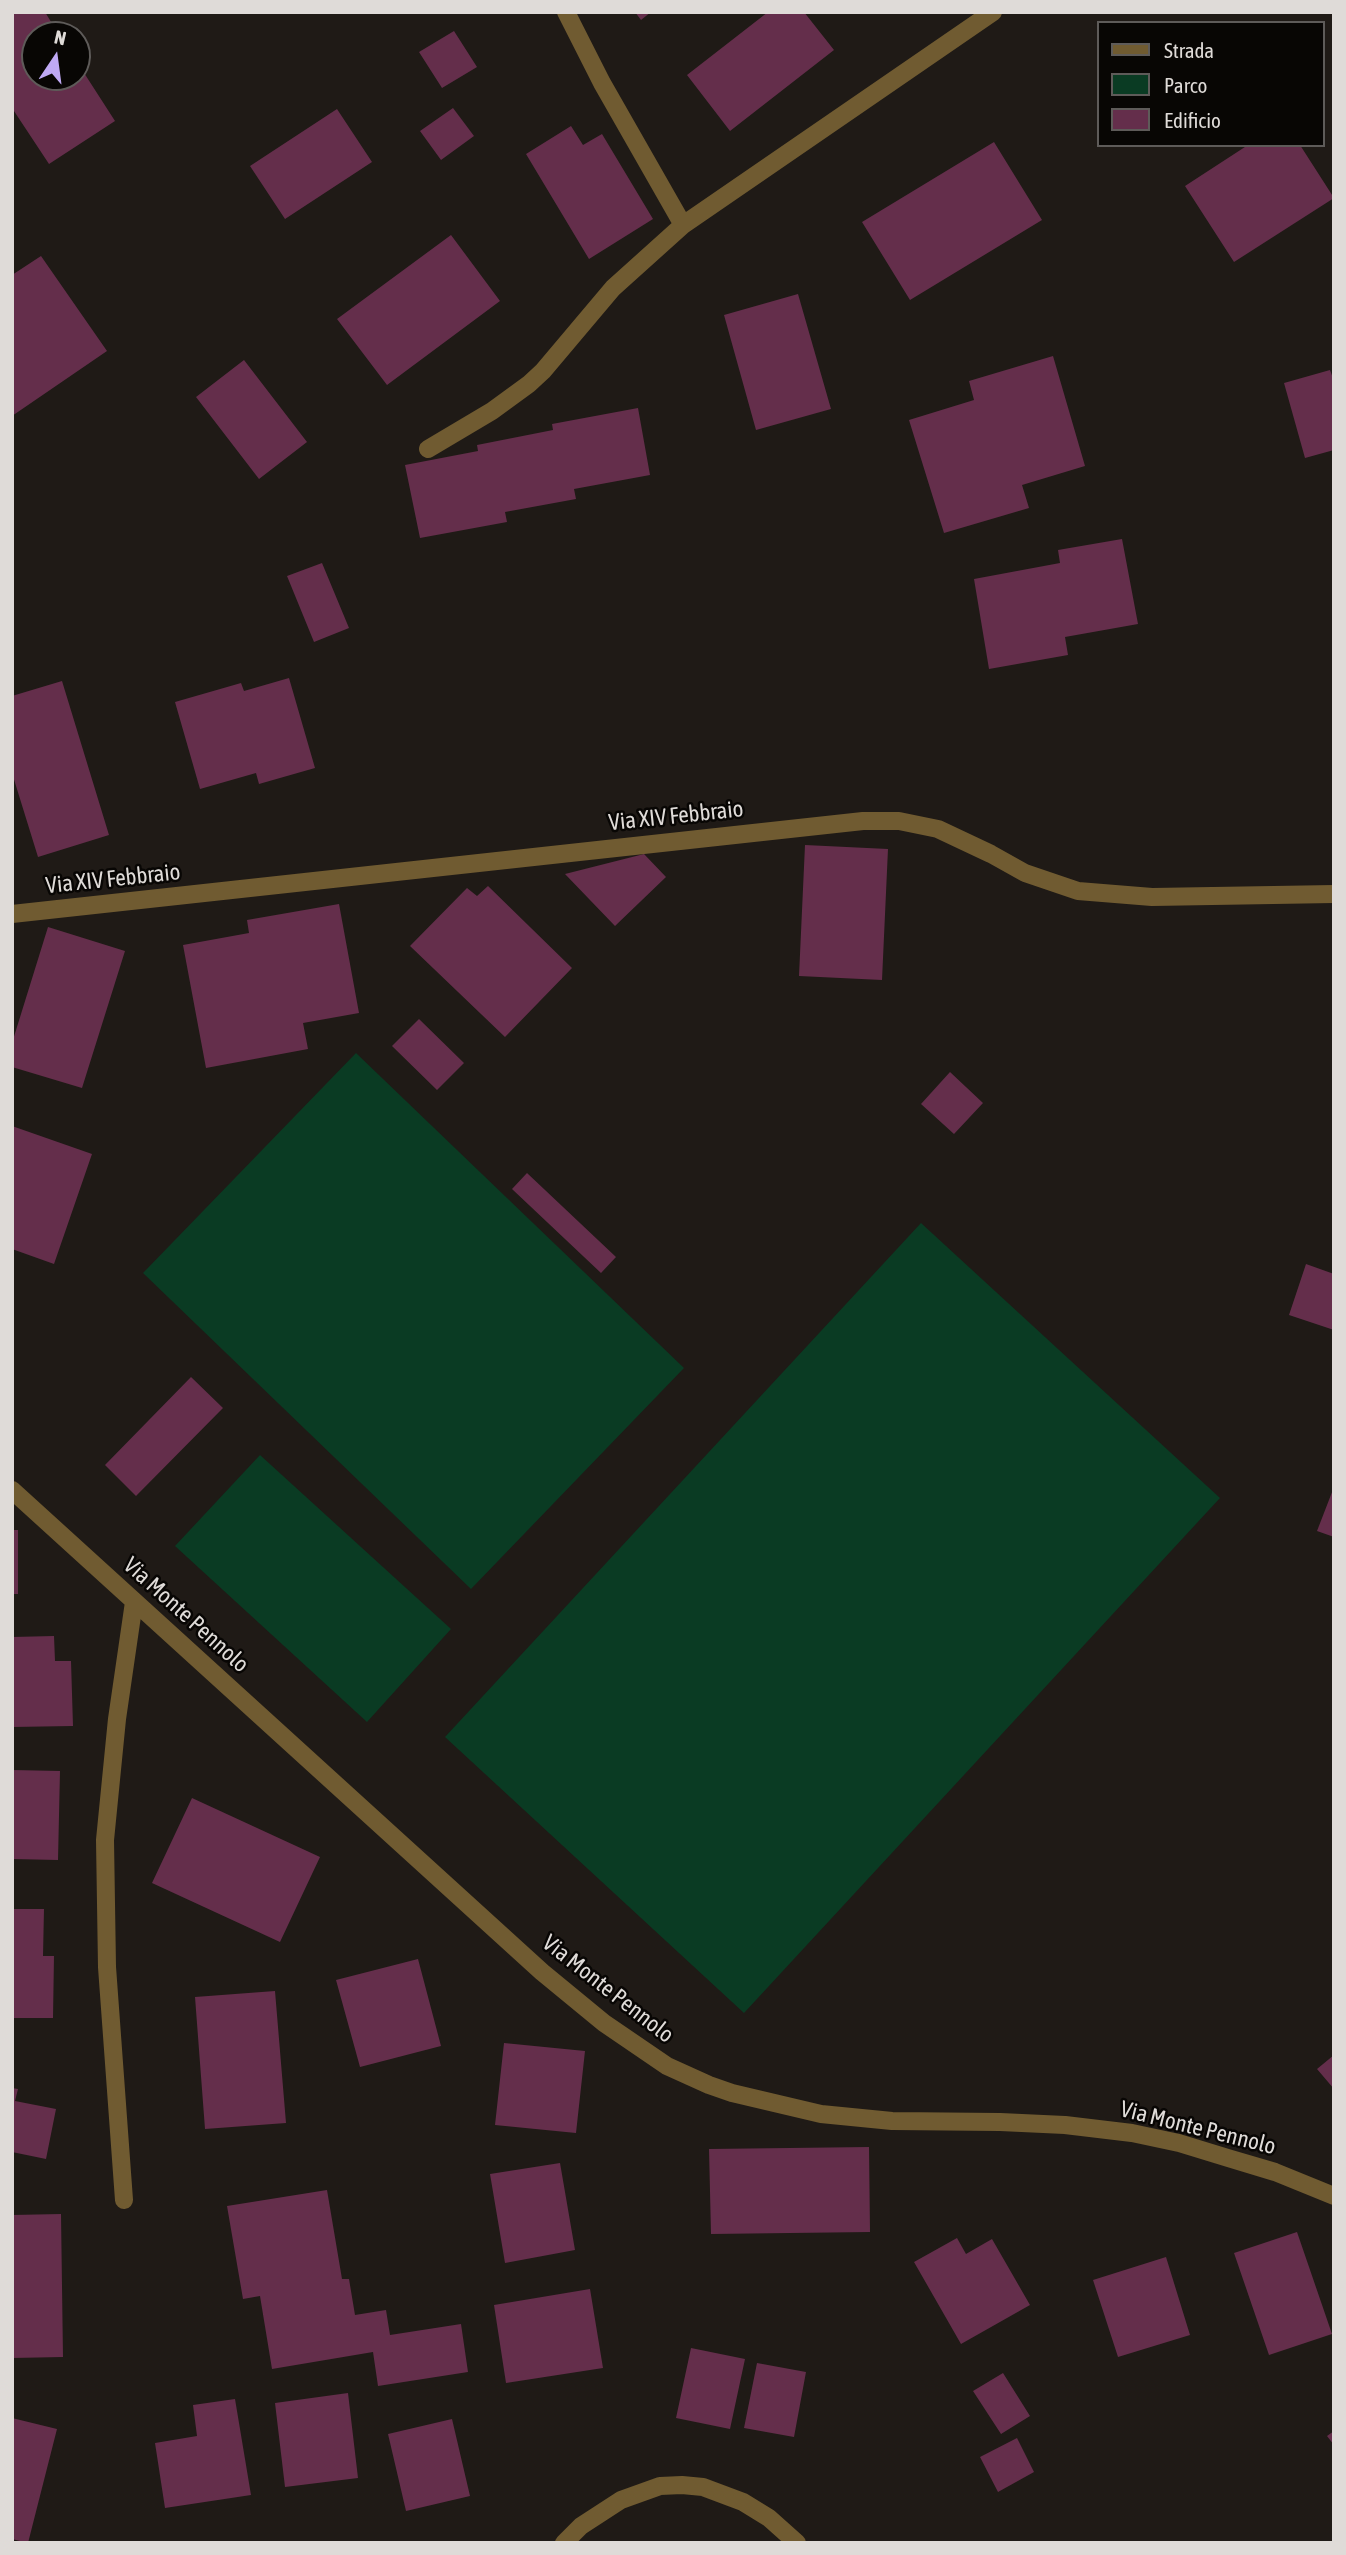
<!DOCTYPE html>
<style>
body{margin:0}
#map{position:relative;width:1346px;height:2555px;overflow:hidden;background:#1f1a16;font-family:"Asap Condensed",sans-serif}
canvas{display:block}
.frame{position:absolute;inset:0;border:14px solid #dfdbd8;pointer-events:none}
.legend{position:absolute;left:1097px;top:21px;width:228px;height:126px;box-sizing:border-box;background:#080604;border:2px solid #5e5b59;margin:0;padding:9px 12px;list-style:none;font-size:21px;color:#dfdbd8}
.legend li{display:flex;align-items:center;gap:14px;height:35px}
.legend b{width:35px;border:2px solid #5e5b59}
.north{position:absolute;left:21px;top:21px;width:70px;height:70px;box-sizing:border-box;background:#080604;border:2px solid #5e5b59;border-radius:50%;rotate:13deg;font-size:19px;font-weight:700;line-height:28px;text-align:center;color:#dfdbd8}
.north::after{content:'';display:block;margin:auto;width:24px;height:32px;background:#bfa9f4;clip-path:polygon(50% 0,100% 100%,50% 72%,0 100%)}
</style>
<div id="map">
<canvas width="1346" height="2555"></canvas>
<div class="frame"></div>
<ul class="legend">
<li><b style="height:9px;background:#705b31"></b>Strada</li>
<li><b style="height:19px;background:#0a3b23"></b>Parco</li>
<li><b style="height:19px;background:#642e4b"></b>Edificio</li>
</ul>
<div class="north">N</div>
</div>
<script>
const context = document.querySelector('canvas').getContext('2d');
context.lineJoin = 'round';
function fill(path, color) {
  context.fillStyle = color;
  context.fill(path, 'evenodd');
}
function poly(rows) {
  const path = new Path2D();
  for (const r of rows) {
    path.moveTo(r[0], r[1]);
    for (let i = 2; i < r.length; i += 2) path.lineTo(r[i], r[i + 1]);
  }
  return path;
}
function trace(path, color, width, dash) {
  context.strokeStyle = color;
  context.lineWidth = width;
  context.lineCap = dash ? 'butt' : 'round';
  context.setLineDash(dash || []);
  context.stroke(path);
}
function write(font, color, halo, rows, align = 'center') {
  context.font = font + ' "Asap Condensed",sans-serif';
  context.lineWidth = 5;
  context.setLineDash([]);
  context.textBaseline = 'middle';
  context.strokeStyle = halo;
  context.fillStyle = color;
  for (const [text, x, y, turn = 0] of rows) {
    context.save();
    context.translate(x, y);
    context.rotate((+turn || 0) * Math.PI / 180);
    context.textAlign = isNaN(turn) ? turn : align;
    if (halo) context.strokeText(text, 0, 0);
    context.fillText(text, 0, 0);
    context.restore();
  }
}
fill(poly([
 [356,1053,684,1368,471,1589,143,1273],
 [921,1223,1220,1498,744,2013,445,1737],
 [260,1455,451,1629,367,1722,175,1546]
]), '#0a3b23');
fill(poly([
 [12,12,45,12,59,35,35,35,35,77,77,77,77,62,115,121,49,164,12,108],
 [635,12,651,12,641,20],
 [768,12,804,12,834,50,730,131,687,75],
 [454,31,477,67,442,88,419,52],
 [453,108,474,136,441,160,420,131],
 [337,109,372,162,285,219,250,166],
 [571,126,583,145,602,134,653,219,589,259,526,154],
 [994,142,1042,220,910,300,862,222],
 [1248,145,1300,145,1334,198,1234,262,1185,186],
 [451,235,500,301,387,385,337,319],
 [41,256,107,351,12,416,12,275],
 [798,294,831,409,756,430,724,315],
 [1053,356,1085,466,1022,485,1029,508,944,533,909,420,974,400,969,381],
 [244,360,307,442,259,479,196,397],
 [1330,370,1334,381,1334,450,1305,458,1284,383],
 [638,408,650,475,574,489,576,499,505,512,507,522,420,538,405,465,478,451,477,445,553,430,552,424],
 [1122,539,1138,624,1065,637,1068,655,989,669,974,579,1060,563,1058,550],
 [322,563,349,628,314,642,287,576],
 [289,678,315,768,259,784,256,773,200,789,175,702,241,683,244,691],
 [62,681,109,835,38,857,12,773,12,696],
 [805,845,888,849,882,980,799,976],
 [644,854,666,877,615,926,565,874],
 [488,886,572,968,505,1037,410,946,467,888,477,896],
 [339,904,359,1013,303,1023,308,1049,206,1068,183,945,249,933,247,920],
 [48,927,125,951,82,1088,12,1067,12,1043],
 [419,1019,464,1063,437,1090,392,1046],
 [950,1072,983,1103,954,1134,921,1104],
 [12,1126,92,1154,54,1264,12,1249],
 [527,1173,616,1257,601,1273,512,1189],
 [1306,1264,1334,1274,1334,1330,1289,1315],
 [191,1377,223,1408,136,1496,105,1465],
 [1334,1487,1334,1537,1317,1531],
 [12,1530,18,1530,18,1594,12,1594],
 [54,1636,55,1661,71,1661,73,1726,12,1727,12,1637],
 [12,1770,60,1771,58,1860,12,1859],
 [192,1798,320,1857,280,1942,152,1883],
 [12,1909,44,1909,43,1956,54,1956,53,2018,12,2018],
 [418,1959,441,2046,360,2067,336,1980],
 [275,1991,286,2123,205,2129,195,1997],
 [504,2043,585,2051,576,2133,495,2125],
 [1334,2055,1334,2089,1317,2069],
 [12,2088,18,2089,15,2101,56,2109,46,2159,12,2152],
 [869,2147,870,2232,711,2234,709,2149],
 [560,2163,575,2250,505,2263,490,2174],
 [327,2190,342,2279,349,2279,355,2315,386,2310,390,2335,461,2324,468,2372,378,2386,373,2352,272,2369,260,2296,243,2299,227,2206],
 [61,2214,63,2357,12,2358,12,2215],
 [1297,2232,1332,2334,1269,2355,1234,2253],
 [957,2238,966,2254,992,2239,1030,2305,961,2344,914,2262],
 [1166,2257,1190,2335,1118,2357,1093,2280],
 [590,2289,603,2368,506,2383,494,2305],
 [691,2348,745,2359,730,2429,676,2418],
 [757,2363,806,2372,794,2437,744,2428],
 [1003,2373,1030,2416,1001,2434,973,2391],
 [348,2393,358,2478,285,2487,275,2403],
 [235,2399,251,2495,165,2508,155,2443,197,2436,193,2405],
 [12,2418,57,2429,28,2543,12,2539],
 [452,2419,470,2496,406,2511,388,2434],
 [1334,2431,1334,2445,1327,2436],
 [1017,2438,1034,2472,998,2492,980,2457]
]), '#642e4b');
trace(poly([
 [566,12,602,83,683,225,993,12],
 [428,449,492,411,529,384,543,371,613,288,683,225],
 [12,914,863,821,899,821,938,829,991,854,1025,873,1078,891,1152,897,1334,894],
 [12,1490,542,1972,604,2023,667,2066,709,2085,732,2093,821,2114,892,2121,1000,2122,1065,2125,1132,2133,1179,2143,1228,2158,1275,2172,1334,2196],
 [124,2200,107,1967,105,1840,117,1719,134,1602],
 [564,2543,581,2526,621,2500,660,2486,682,2485,703,2487,743,2502,769,2518,797,2543]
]), '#705b31', 18);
write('23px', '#dfdbd8', '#080604', [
 ["Via XIV Febbraio",676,816,-6],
 ["Via XIV Febbraio",113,879,-6],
 ["Via Monte Pennolo",186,1615,42],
 ["Via Monte Pennolo",608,1989,38],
 ["Via Monte Pennolo",1198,2128,14]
]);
</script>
